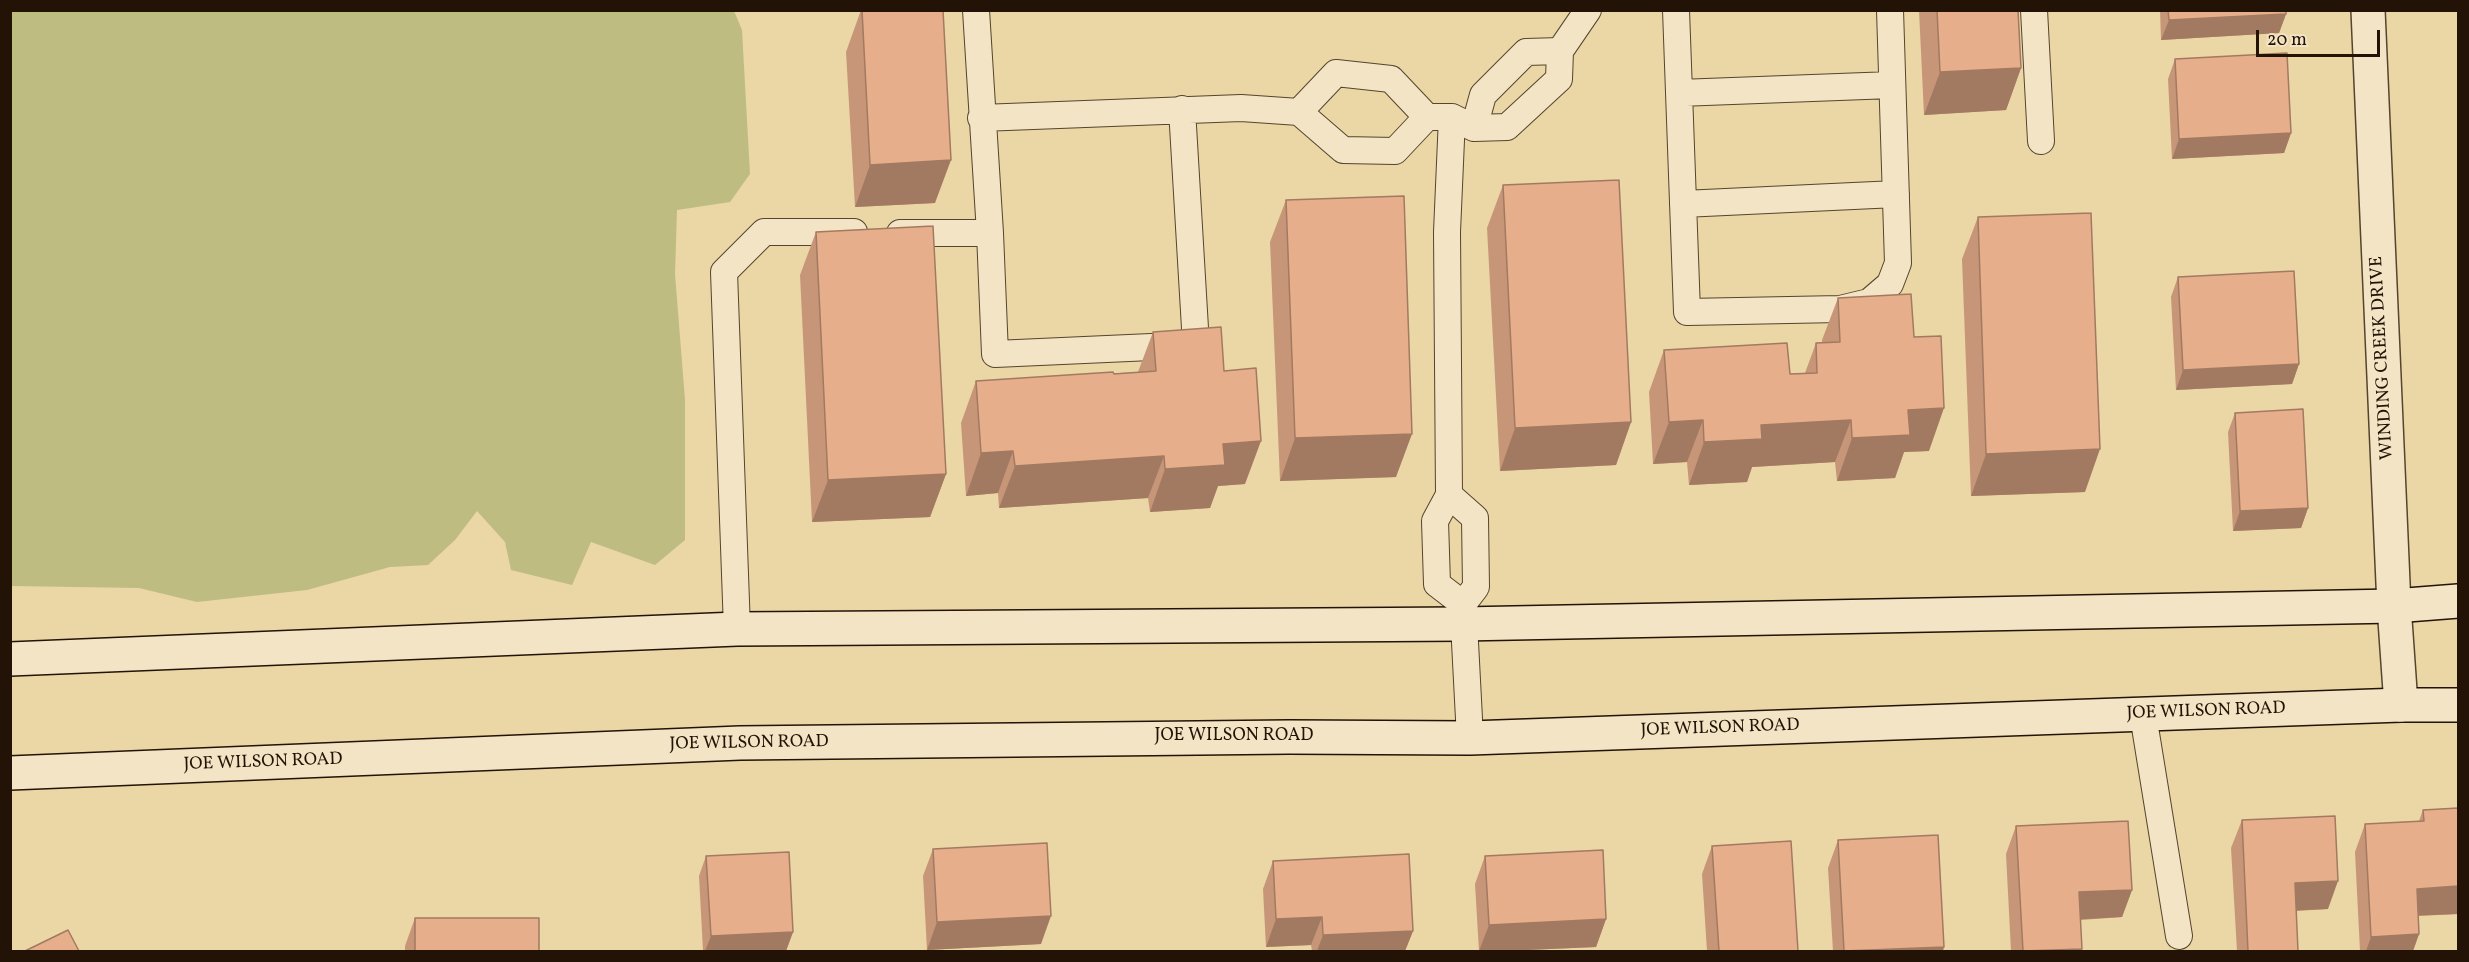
<!DOCTYPE html>
<style>
body{margin:0}
#map{position:relative;width:2469px;height:962px;overflow:hidden;background:#ebd6a5;font-family:Vollkorn,serif}
canvas{display:block}
.frame{position:absolute;inset:0;border:12px solid #231307;pointer-events:none}
.scale{position:absolute;left:2256px;top:30px;width:124px;height:27px;box-sizing:border-box;border:3px solid #231307;border-top:0;padding-left:8px;font-size:18px;line-height:21px;white-space:nowrap;color:#231307;-webkit-text-stroke:4px #f2e4c4;paint-order:stroke}
</style>
<div id="map">
<canvas width="2469" height="962"></canvas>
<div class="frame"></div>
<div class="scale">20 m</div>
</div>
<script>
const context = document.querySelector('canvas').getContext('2d');
context.lineJoin = 'round';
function fill(path, color) {
  context.fillStyle = color;
  context.fill(path, 'evenodd');
}
function poly(rows) {
  const path = new Path2D();
  for (const r of rows) {
    path.moveTo(r[0], r[1]);
    for (let i = 2; i < r.length; i += 2) path.lineTo(r[i], r[i + 1]);
  }
  return path;
}
function trace(path, color, width, dash) {
  context.strokeStyle = color;
  context.lineWidth = width;
  context.lineCap = dash ? 'butt' : 'round';
  context.setLineDash(dash || []);
  context.stroke(path);
}
function write(font, color, halo, rows, align = 'center') {
  context.font = font + ' Vollkorn,serif';
  context.lineWidth = 6;
  context.setLineDash([]);
  context.textBaseline = 'middle';
  context.strokeStyle = halo;
  context.fillStyle = color;
  for (const [text, x, y, turn = 0] of rows) {
    context.save();
    context.translate(x, y);
    context.rotate((+turn || 0) * Math.PI / 180);
    context.textAlign = isNaN(turn) ? turn : align;
    if (halo) context.strokeText(text, 0, 0);
    context.fillText(text, 0, 0);
    context.restore();
  }
}
fill(poly([
 [11,10,734,11,742,30,750,174,730,202,677,210,675,274,685,400,685,540,655,565,591,542,572,585,511,570,505,542,477,511,455,540,428,565,390,567,307,590,197,602,139,588,11,586]
]), '#bebc81');
const lane = poly([
 [1676,10,1687,312,1840,309,1869,302,1890,284,1898,263,1890,10],
 [2034,10,2041,141],
 [1679,93,1892,85],
 [1299,112,1336,73,1391,79,1427,117],
 [1452,117,1447,232,1449,495,1435,521,1437,584,1463,604],
 [981,118,1241,108,1299,112,1343,150,1395,151,1427,117,1452,117,1474,128,1507,127,1559,79,1560,51,1588,10],
 [1474,128,1483,95,1526,52,1560,51],
 [1683,204,1896,194],
 [900,233,990,233,976,10],
 [990,233,995,354,1196,345,1182,109],
 [1449,495,1475,518,1476,587,1463,604,1470,738],
 [737,629,724,272,764,232,854,232],
 [2143,715,2179,936]
]);
const street = poly([
 [2368,10,2394,606,2401,705]
]);
const secondary = poly([
 [10,659,737,629,1462,624,2394,606,2458,601],
 [10,773,740,743,1289,737,1470,738,2401,705,2458,705]
]);
trace(lane, '#55442e', 28);
trace(street, '#55442e', 36);
trace(secondary, '#231307', 36);
trace(lane, '#f2e4c4', 26);
trace(street, '#f2e4c4', 33);
trace(secondary, '#f2e4c4', 33);
fill(poly([
 [861,10,943,10,935,203,855,207,846,52],
 [1919,10,2018,10,2021,68,2006,110,1924,115],
 [2160,10,2286,10,2286,14,2279,33,2161,40],
 [2175,59,2291,133,2284,153,2172,159,2168,79],
 [1503,185,1631,422,1616,465,1500,471,1487,228],
 [1286,200,1396,477,1280,481,1270,242],
 [1978,217,2085,492,1971,496,1962,259],
 [816,232,946,474,930,517,812,522,800,275],
 [2178,277,2299,364,2292,384,2176,390,2171,297],
 [1838,298,1914,337,1929,451,1904,452,1895,478,1837,481,1835,462,1752,467,1747,482,1689,485,1687,462,1653,464,1649,392,1664,350,1790,374,1805,373,1816,343,1822,343,1822,340],
 [1153,332,1224,371,1245,484,1218,486,1210,508,1150,512,1148,498,999,508,998,493,966,496,961,423,976,381,1138,372],
 [2235,413,2308,508,2301,528,2233,531,2228,432],
 [2458,808,2458,914,2418,916,2419,934,2413,951,2360,951,2355,852,2365,824,2419,821,2423,810],
 [2242,820,2328,909,2296,911,2298,951,2237,951,2231,848],
 [2016,826,2132,890,2122,917,2081,920,2081,951,2011,951,2006,854],
 [1838,840,1943,951,1833,951,1828,868],
 [1712,846,1798,951,1707,951,1702,874],
 [933,849,1041,944,927,950,923,876],
 [706,856,793,932,786,951,703,951,699,876],
 [1485,856,1606,919,1596,947,1504,951,1479,951,1475,884],
 [1273,861,1413,931,1405,951,1312,951,1311,945,1266,947,1263,889],
 [415,918,539,951,405,951,405,946]
]), '#c79678');
fill(poly([
 [2286,14,2279,33,2161,40,2169,20],
 [2021,68,2006,110,1924,115,1940,72],
 [2291,133,2284,153,2172,159,2179,139],
 [951,160,935,203,855,207,870,165],
 [2299,364,2292,384,2176,390,2183,370],
 [1944,408,1929,451,1904,452,1895,478,1837,481,1852,438,1908,410],
 [1703,420,1687,462,1653,464,1669,422],
 [1851,420,1835,462,1752,467,1747,482,1689,485,1704,442,1761,425],
 [1631,422,1616,465,1500,471,1515,428],
 [1412,434,1396,477,1280,481,1295,438],
 [1261,441,1245,484,1218,486,1210,508,1150,512,1165,469,1223,444],
 [2100,449,2085,492,1971,496,1986,454],
 [1013,451,998,493,966,496,981,453],
 [1164,456,1148,498,999,508,1015,466],
 [946,474,930,517,812,522,828,480],
 [2308,508,2301,528,2233,531,2240,511],
 [2338,881,2328,909,2285,911,2295,883],
 [2458,886,2458,914,2407,916,2417,889],
 [2132,890,2122,917,2069,920,2079,892],
 [1051,916,1041,944,927,950,937,922],
 [1322,917,1311,945,1266,947,1276,919],
 [1606,919,1596,947,1504,951,1479,951,1489,925],
 [1413,931,1405,951,1317,951,1323,935],
 [793,932,786,951,705,951,711,936],
 [2419,934,2413,951,2366,951,2371,937],
 [1944,947,1943,951,1856,951],
 [2082,949,2081,951,2034,951]
]), '#a27a61');
const building = poly([
 [862,10,943,10,951,160,870,165,862,10],
 [1937,10,2018,10,2021,68,1940,72,1937,10],
 [2168,10,2286,10,2286,14,2169,20,2168,10],
 [2287,53,2291,133,2179,139,2175,59,2287,53],
 [1619,180,1631,422,1515,428,1503,185,1619,180],
 [1404,196,1412,434,1295,438,1286,200,1404,196],
 [2091,213,2100,449,1986,454,1978,217,2091,213],
 [933,226,946,474,828,480,816,232,933,226],
 [2294,271,2299,364,2183,370,2178,277,2294,271],
 [1911,294,1914,337,1941,336,1944,408,1908,410,1910,435,1852,438,1851,420,1761,425,1762,439,1704,442,1703,420,1669,422,1664,350,1787,343,1790,374,1817,373,1816,343,1840,342,1838,298,1911,294],
 [1221,327,1224,371,1256,368,1261,441,1223,444,1225,465,1165,469,1164,456,1015,466,1013,451,981,453,976,381,1113,372,1114,374,1156,371,1153,332,1221,327],
 [2303,409,2308,508,2240,511,2235,413,2303,409],
 [2458,808,2458,886,2417,889,2419,934,2371,937,2365,824,2424,821,2423,810,2458,808],
 [2335,816,2338,881,2295,883,2298,951,2248,951,2242,820,2335,816],
 [2128,821,2132,890,2079,892,2082,949,2023,951,2016,826,2128,821],
 [1938,835,1944,947,1844,951,1838,840,1938,835],
 [1791,841,1798,951,1719,951,1712,846,1791,841],
 [1047,843,1051,916,937,922,933,849,1047,843],
 [1603,850,1606,919,1489,925,1485,856,1603,850],
 [789,852,793,932,711,936,706,856,789,852],
 [1409,854,1413,931,1323,935,1322,917,1276,919,1273,861,1409,854],
 [415,918,539,918,539,951,415,951,415,918],
 [68,930,79,951,25,951,68,930]
]);
fill(building, '#e7ae8b');
trace(building, '#a27a61', 1.5);
write('18px', '#231307', '#f2e4c4', [
 ["WINDING CREEK DRIVE",2383,358,-93],
 ["JOE WILSON ROAD",2206,712,-2],
 ["JOE WILSON ROAD",1720,729,-2],
 ["JOE WILSON ROAD",1234,737],
 ["JOE WILSON ROAD",749,744,-1],
 ["JOE WILSON ROAD",263,763,-2]
]);
</script>
